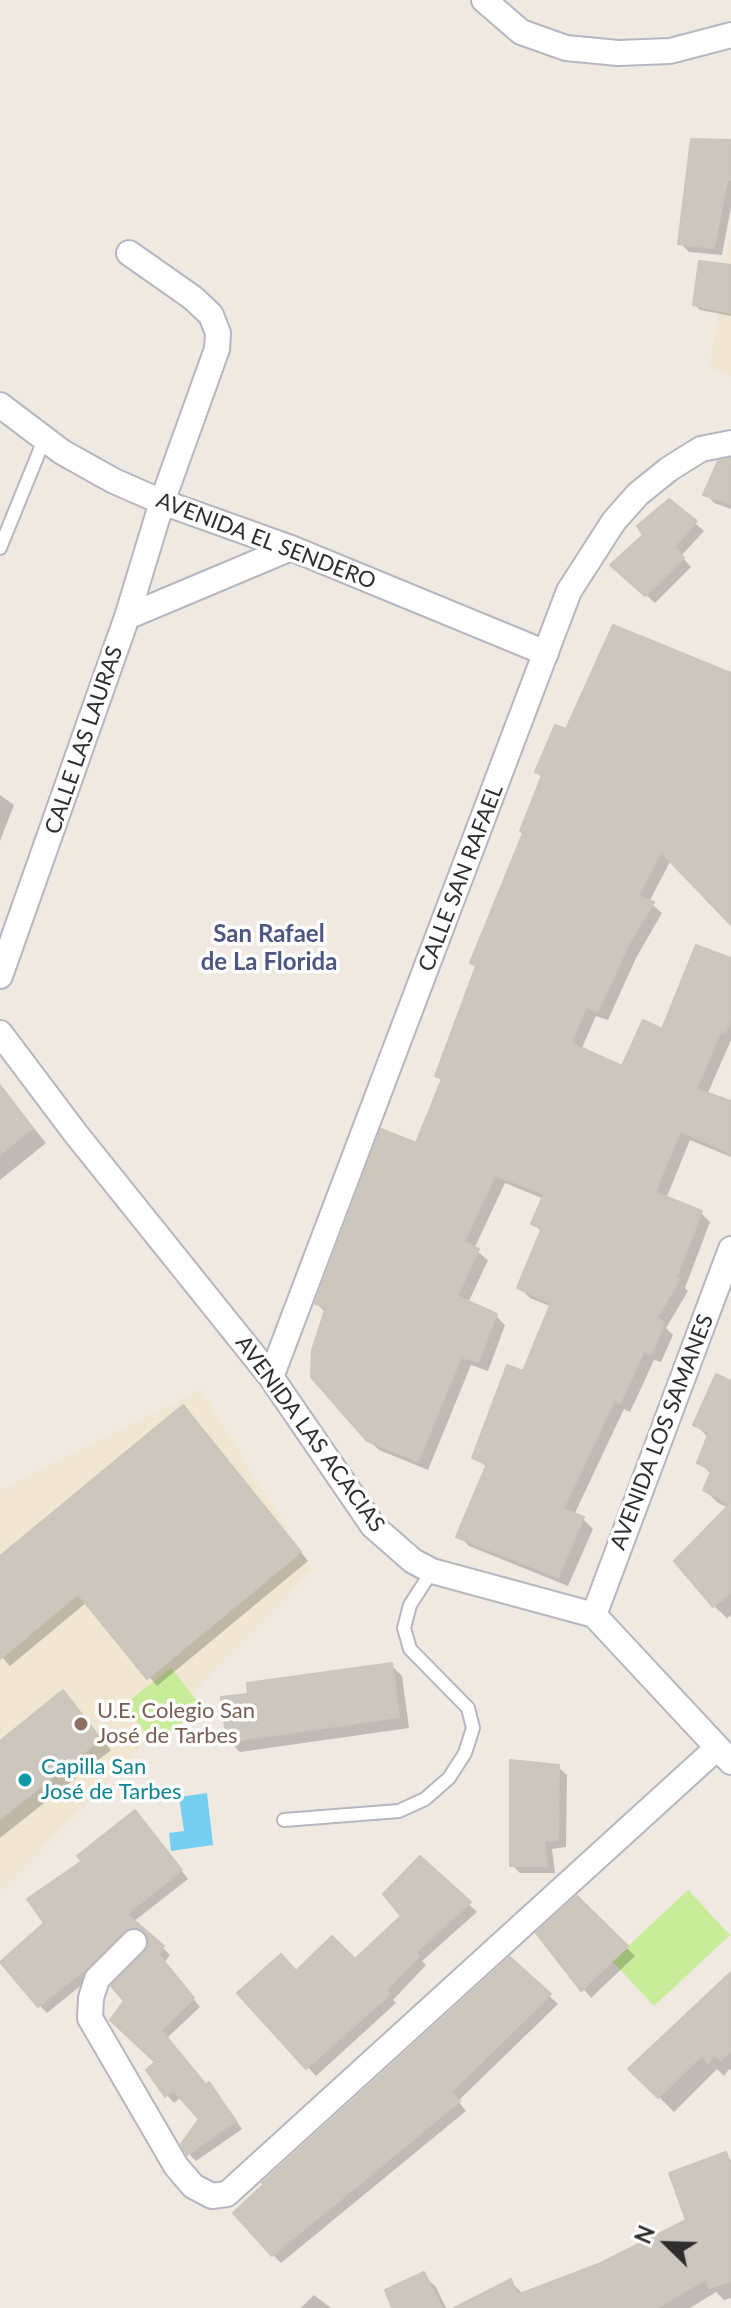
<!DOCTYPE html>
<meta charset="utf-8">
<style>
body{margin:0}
#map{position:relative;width:731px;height:2308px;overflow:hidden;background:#efe9e1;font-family:Lato,sans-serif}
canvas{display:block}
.north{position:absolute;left:627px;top:2204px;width:80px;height:80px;-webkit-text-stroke:6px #fff;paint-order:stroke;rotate:293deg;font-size:22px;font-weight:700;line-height:32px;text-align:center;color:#2e2e2e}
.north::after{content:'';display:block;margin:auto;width:28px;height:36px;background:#2e2e2e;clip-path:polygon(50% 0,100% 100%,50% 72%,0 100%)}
</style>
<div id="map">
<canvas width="731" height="2308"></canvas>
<div class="north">N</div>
</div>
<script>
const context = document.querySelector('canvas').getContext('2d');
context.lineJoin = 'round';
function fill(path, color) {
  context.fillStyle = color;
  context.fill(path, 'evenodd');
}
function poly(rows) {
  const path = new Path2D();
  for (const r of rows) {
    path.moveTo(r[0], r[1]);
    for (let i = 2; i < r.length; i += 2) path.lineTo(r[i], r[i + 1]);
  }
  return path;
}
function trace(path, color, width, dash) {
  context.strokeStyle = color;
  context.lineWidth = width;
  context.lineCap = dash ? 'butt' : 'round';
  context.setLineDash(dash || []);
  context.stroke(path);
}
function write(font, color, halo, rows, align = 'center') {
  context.font = font + ' Lato,sans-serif';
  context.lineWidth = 7;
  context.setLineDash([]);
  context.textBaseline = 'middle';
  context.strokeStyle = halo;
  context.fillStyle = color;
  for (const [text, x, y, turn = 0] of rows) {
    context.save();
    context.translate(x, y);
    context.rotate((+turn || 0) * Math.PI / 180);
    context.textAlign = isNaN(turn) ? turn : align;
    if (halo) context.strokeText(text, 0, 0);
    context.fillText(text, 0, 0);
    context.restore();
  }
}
fill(poly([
 [731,233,731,377,710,368],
 [201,1390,312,1570,0,1892,0,1491]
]), '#f0e6d1');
fill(poly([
 [171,1668,202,1707,155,1744,124,1705],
 [688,1890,730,1935,654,2006,612,1961]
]), '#c9ec9a');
fill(poly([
 [207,1793,213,1845,171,1851,169,1833,184,1831,179,1797]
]), '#75cff0');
fill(poly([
 [731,142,731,207,722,255,689,252,680,243],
 [731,267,731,316,700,310,695,305],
 [731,461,731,509,714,503,706,494],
 [669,501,704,531,681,556,691,567,655,603,621,573],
 [731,675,731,922,671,860,649,902,662,913,636,958,608,1020,596,1016,581,1050,623,1068,663,1031,731,960,731,1040,707,1095,731,1103,731,1157,690,1140,666,1199,701,1213,710,1222,685,1288,688,1291,666,1328,673,1335,661,1362,654,1360,630,1412,624,1409,574,1515,583,1519,593,1529,568,1586,469,1546,459,1536,488,1468,474,1457,524,1374,552,1307,530,1298,520,1288,542,1232,534,1224,544,1199,505,1183,474,1249,488,1260,468,1303,495,1315,505,1325,488,1371,471,1365,428,1470,379,1450,368,1440,326,1313,317,1304,417,1146,443,1082,437,1076,478,968,472,963,525,833,543,778,537,772,568,732],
 [0,795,14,805,0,841],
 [0,1086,46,1143,0,1180],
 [731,1383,731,1615,727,1618,714,1606,729,1508,718,1503,705,1490,712,1475,699,1462,709,1438,696,1425],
 [191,1416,308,1561,157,1686,87,1602,10,1666,0,1655,0,1558],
 [391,1665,402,1676,409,1728,240,1752,229,1741,250,1695],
 [63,1693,111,1750,0,1838,0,1743],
 [558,1767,567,1775,566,1847,552,1849,555,1873,520,1873,512,1865],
 [142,1820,188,1879,133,1922,148,1935,139,1934,95,1974,47,2013,39,2005,46,1923],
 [420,1858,477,1912,422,1961,426,1965,393,2000,396,2003,316,2076,240,1994,296,1973,355,1962,404,1916],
 [577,1899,635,1956,591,1998,538,1934],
 [162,1947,170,1955,164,1963,200,2007,167,2038,207,2087,216,2092,242,2129,196,2161,189,2154,202,2118,181,2097,174,2103,167,2095,157,2063,113,2020],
 [510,1960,558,2004,458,2101,466,2111,281,2263,273,2255],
 [731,1975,731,2070,729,2069,724,2076,717,2069,674,2112,631,2069],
 [726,2155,731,2160,731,2298,724,2300,716,2292,690,2308,458,2308,511,2282,523,2294,602,2265,688,2220],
 [423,2275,436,2287,446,2308,395,2308],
 [314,2295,331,2308,301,2308]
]), '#0003');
const building = poly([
 [691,139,731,140,731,180,727,180,714,248,678,244,691,139],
 [699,261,731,265,731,313,693,305,699,261],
 [731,458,731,504,703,495,718,461,731,458],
 [669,499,697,521,674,547,684,558,645,596,610,565,643,535,637,526,669,499],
 [613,625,731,673,731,925,661,852,638,896,654,902,627,947,598,1012,586,1007,571,1043,622,1066,643,1020,662,1029,696,945,731,958,731,1019,725,1033,721,1031,696,1089,731,1101,731,1153,680,1131,655,1192,702,1211,676,1278,680,1279,657,1318,664,1323,651,1354,644,1351,620,1403,614,1401,563,1509,584,1517,558,1577,456,1537,487,1464,472,1458,507,1365,523,1371,551,1303,517,1288,542,1228,531,1224,544,1194,495,1175,464,1242,479,1249,457,1296,497,1314,478,1362,461,1357,418,1461,367,1441,311,1377,312,1350,326,1307,315,1304,381,1129,416,1143,442,1079,435,1076,476,966,470,963,523,833,520,831,542,775,535,772,555,725,566,729,613,625],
 [0,1085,33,1128,0,1154,0,1085],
 [716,1374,731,1381,731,1592,713,1607,674,1561,730,1504,703,1490,712,1470,697,1463,709,1432,693,1425,716,1374],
 [183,1405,301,1552,147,1679,78,1594,0,1659,0,1556,183,1405],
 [392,1663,399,1717,227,1742,221,1697,248,1694,247,1683,392,1663],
 [63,1690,101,1739,0,1819,0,1741,63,1690],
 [510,1760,559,1765,558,1840,544,1841,547,1866,510,1866,510,1760],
 [135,1810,182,1870,127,1914,164,1946,158,1954,194,1998,161,2030,206,2085,209,2082,236,2121,187,2155,181,2144,199,2119,173,2090,165,2097,146,2070,155,2062,110,2020,124,2001,111,1986,145,1952,149,1945,145,1932,137,1927,124,1931,88,1967,38,2007,0,1962,44,1923,27,1899,82,1861,77,1856,135,1810],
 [420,1856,471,1902,416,1952,419,1956,386,1990,390,1994,306,2069,237,1993,281,1954,296,1971,332,1936,355,1959,401,1916,383,1894,420,1856],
 [577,1896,628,1946,581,1991,536,1933,577,1896],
 [510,1957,551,1994,451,2092,460,2101,272,2256,233,2213,263,2185,262,2183,510,1957],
 [731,1972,731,2051,721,2060,714,2055,708,2063,702,2055,658,2098,628,2069,731,1972],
 [726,2152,731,2166,731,2281,710,2288,706,2279,657,2308,454,2308,511,2279,517,2295,601,2263,686,2220,669,2173,726,2152],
 [424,2272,442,2308,392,2308,385,2290,424,2272]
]);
fill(building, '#cbc7bf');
trace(building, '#cbc5ba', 2);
const lane = poly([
 [0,548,44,440],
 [284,1820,399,1811,425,1799,449,1778,465,1753,473,1728,468,1708,410,1649,404,1628,410,1605,432,1571]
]);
const street = poly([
 [484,0,521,32,566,48,618,53,670,51,731,35],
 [0,405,62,452,114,481,162,502,291,548,546,653],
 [127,617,291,548],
 [0,976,127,617,162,502,217,349,218,333,211,315,193,298,129,253],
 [0,1033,76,1134,271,1377,373,1526,413,1561,432,1571,594,1615,731,1762],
 [271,1377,569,591,614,521,638,494,669,469,701,449,731,443],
 [594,1615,731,1249],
 [134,1942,97,1979,91,1998,90,2018,176,2166,193,2186,212,2196,227,2194,717,1748]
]);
trace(lane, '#b4b7c1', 16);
trace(street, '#b4b7c1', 28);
trace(lane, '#fff', 12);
trace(street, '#fff', 24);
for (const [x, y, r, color] of [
 [81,1724,8,"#8d6e63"],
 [25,1780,8,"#0f9aa8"]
]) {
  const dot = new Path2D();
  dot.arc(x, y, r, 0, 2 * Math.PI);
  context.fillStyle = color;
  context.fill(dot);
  trace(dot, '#fff', 3);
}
write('22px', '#2e2e2e', '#fff', [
 ["AVENIDA EL SENDERO",266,541,21],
 ["CALLE LAS LAURAS",84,740,-71],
 ["CALLE SAN RAFAEL",461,878,-69],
 ["AVENIDA LOS SAMANES",662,1432,-69],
 ["AVENIDA LAS ACACIAS",310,1434,54]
]);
write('22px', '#785e54', '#fff', [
 ["U.E. Colegio San",97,1711],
 ["José de Tarbes",97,1736]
], 'left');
write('22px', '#0d838f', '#fff', [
 ["Capilla San",41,1767],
 ["José de Tarbes",41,1792]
], 'left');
write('bold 24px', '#4d5680', '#fff', [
 ["San Rafael",269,934],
 ["de La Florida",269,962]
]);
</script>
